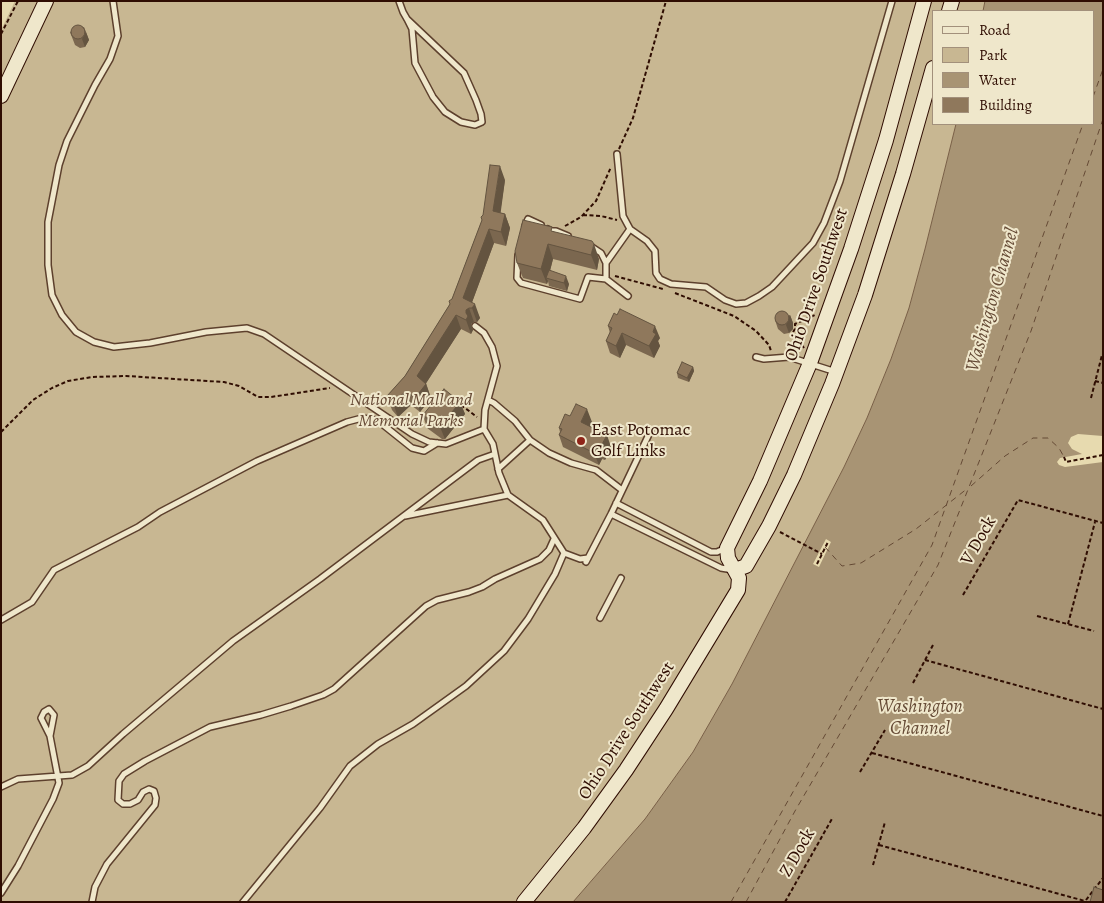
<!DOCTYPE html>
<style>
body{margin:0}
#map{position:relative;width:1104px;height:903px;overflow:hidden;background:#e7daaf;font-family:Alegreya,serif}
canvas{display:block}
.frame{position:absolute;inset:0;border:2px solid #2f0d02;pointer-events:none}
.legend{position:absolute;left:932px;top:10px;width:162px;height:115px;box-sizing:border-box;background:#efe7cb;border:1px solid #a2907b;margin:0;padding:6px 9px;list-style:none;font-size:15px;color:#2f0d02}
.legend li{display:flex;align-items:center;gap:10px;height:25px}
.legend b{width:25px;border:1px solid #a2907b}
</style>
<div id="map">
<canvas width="1104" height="903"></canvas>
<div class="frame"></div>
<ul class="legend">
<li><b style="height:6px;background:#efe7cb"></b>Road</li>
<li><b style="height:14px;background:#c8b792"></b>Park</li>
<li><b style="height:14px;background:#a89474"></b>Water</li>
<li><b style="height:14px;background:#8f785c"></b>Building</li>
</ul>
</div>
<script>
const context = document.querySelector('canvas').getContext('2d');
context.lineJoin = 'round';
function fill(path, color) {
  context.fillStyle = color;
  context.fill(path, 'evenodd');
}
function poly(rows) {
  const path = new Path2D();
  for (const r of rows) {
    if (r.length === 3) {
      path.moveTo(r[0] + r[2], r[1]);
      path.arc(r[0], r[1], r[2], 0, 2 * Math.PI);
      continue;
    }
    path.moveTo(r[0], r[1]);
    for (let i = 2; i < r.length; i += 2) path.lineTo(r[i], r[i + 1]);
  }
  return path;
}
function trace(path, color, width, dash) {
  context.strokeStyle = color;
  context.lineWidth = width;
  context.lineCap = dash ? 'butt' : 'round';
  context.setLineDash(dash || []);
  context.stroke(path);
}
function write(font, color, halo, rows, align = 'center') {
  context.font = font + ' Alegreya,serif';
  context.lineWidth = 4;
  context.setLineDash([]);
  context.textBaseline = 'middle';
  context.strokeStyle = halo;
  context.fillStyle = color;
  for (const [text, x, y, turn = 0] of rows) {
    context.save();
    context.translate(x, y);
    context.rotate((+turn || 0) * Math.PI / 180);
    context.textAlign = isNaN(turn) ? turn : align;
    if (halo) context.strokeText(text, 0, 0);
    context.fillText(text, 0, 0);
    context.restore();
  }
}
fill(poly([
 [15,1,985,1,983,11,933,11,933,124,956,124,925,249,909,308,891,359,867,418,844,467,732,684,693,752,645,819,573,902,1,902,1,30]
]), '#c8b792');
const water = poly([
 [985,1,1103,1,1103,891,1095,902,573,902,645,819,693,752,732,684,844,467,867,418,891,359,909,308,925,249,956,124,1093,124,1093,11,983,11,985,1]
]);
fill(water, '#a89474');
trace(water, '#785e46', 1);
fill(poly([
 [1078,434,1103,436,1103,462,1065,467,1059,465,1057,462,1060,458,1082,454,1072,449,1068,443,1071,437],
 [826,539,831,542,819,567,813,564]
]), '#e7daaf');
trace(poly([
 [1093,97,1103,69],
 [971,486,1005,456,1033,438,1048,438,1059,448,1064,457],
 [825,547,842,566,861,563,916,529,968,488],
 [731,902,932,545,1083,124],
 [746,902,795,811,938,565,1031,331,1103,119]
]), '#654a35', 1, [6, 5]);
const lane = poly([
 [113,1,118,36,110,59,95,85,67,141,59,165,48,222,48,265,52,295,62,315,76,332,94,342,114,347,150,343,206,332,247,328,264,334,412,434,429,442,446,444,484,429],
 [399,1,403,12,407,19,412,29,415,63,433,97,445,112,461,122,475,125,482,122,481,114,476,100,464,73,407,19],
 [617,154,623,216,630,229,647,241,655,251,656,273,660,279,671,284,706,287,725,300,736,304,746,303,759,296,772,287,813,243,824,223,840,181,892,1],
 [525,226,528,219,541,225],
 [548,229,552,231,556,231,568,236],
 [592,247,601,253,606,263,606,279],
 [518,255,517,278,521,283,580,299,588,277,606,279,628,296],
 [606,263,630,229],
 [756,357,764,359,789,357,836,372],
 [488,400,494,403,515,421,530,440,549,453,571,463,596,470,622,490],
 [498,469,530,440],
 [616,503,711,552,717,552,726,548],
 [611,514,721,568,733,570],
 [405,516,508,495],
 [564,553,580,559,588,558],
 [586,562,611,514,651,430],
 [600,618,621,578],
 [1,620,32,602,54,570,138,527,160,512,257,461,347,422,362,418,377,420,412,448,424,451,437,443],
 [1,787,18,779,72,775,88,766,123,734,233,641,320,579,478,460,495,454],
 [1,893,18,866,53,799,59,783,50,736,54,715,49,709,44,712,41,718,50,736],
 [92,902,95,887,107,864,155,805,156,798,154,791,149,789,143,792,138,800,130,804,123,804,118,800,119,781,124,774,145,761,210,727,261,715,291,706,323,695,334,689,426,606,437,600,469,592,482,587,495,579,540,559,549,550,554,539],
 [243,902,320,808,350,766,378,744,413,724,466,686,504,651,528,619,555,574,564,553,543,520,508,495,499,473,493,444,484,429,485,410,497,366,492,347,484,333,475,326]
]);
const secondary = poly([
 [949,11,952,1],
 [1,96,46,1],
 [735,570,746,566,769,526,794,475,832,384,865,295,903,174,933,68],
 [524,902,584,828,626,770,666,709,738,590,739,578,728,558,727,548,760,481,810,363,851,249,886,140,924,1]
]);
trace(lane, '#5d402d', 8);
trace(secondary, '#2f0d02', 16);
trace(poly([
 [1,34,18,1],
 [619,149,633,118,666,1],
 [583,215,601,216,617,220],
 [565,226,581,217,596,201,611,167],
 [615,276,663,289],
 [675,293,734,316,756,331,769,345,771,351],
 [804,348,793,332,795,329,795,324,815,315],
 [1095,381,1103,383],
 [1091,398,1102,355],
 [461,405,477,417],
 [1,432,33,400,52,388,68,381,92,377,126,376,224,382,239,386,258,397,271,397,330,388],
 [1064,457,1066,462,1103,455],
 [780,532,822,554],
 [817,564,828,542],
 [963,595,1018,500,1103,523],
 [1037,616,1094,631],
 [1068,624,1095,522],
 [925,660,1103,709],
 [913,683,934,643],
 [872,753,1103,816],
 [1103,758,1103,761],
 [860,772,885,730],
 [879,845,1085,901],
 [873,865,885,822],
 [1086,900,1103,878],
 [785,902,833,817]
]), '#2f0d02', 2, [4, 2.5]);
trace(lane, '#efe7cb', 5);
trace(secondary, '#efe7cb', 14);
fill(poly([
 [84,27,89,40,85,47,80,48,75,45,70,32],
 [505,180,500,213,505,214,510,228,506,246,494,243,472,302,480,318,477,322,474,322,471,324,473,330,471,334,461,329,426,383,431,398,420,412,411,405,398,417,392,410,387,396,405,376,450,304,482,220,483,215],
 [553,231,599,259,597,270,553,259,550,271,569,284,567,291,549,286,548,281,547,284,523,278,517,263],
 [790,315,793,323,793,329,789,333,784,334,778,329,775,320],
 [608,326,660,338,658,341,660,346,654,358,626,345,620,358,610,353,606,341,610,333],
 [693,367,694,371,689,382,678,378,677,373],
 [460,402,465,414,445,439,442,439,427,428,423,415],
 [570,416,592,422,589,426,611,447,605,460,602,459,599,465,563,447,559,435,560,432,559,428]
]), '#7b674f');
fill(poly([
 [86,32,89,40,85,47,82,39],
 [500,166,505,180,499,225,493,211],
 [505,214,510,228,506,246,501,232],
 [489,229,494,243,470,308,469,308,474,322,471,324,473,330,471,334,466,320,463,298],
 [548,244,553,259,548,278,546,278,548,281,547,284,541,269],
 [594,244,599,259,597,270,591,255],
 [566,276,569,284,567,291,564,283],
 [475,304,480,318,477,322,472,308],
 [456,315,461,329,425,385,426,384,431,398,420,412,415,398,417,376],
 [790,315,793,323,793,329,789,333,786,325],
 [655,326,660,338,658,341,660,346,654,358,649,346,653,332],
 [622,333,626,345,620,358,616,346],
 [693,367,694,371,689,382,687,378],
 [406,391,411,405,398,417,393,403],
 [460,402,465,414,445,439,440,427],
 [587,409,592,422,586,434,581,422],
 [607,435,611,447,605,460,600,448],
 [597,447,602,459,599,465,594,453]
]), '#645440');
const building = poly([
 [78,32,7],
 [490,165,500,166,493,211,505,214,501,232,489,229,463,298,475,304,472,308,469,308,466,310,466,313,468,316,466,320,456,315,417,376,426,384,415,398,406,391,393,403,387,396,405,376,450,304,449,301,452,299,482,220,481,217,483,215,490,165],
 [523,220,552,227,551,231,592,241,594,244,591,255,548,244,541,269,517,263,515,251,523,220],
 [549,270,566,276,564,283,546,278,549,270],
 [620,309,655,326,653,332,656,334,649,346,622,333,616,346,606,341,612,328,608,326,614,313,617,315,620,309],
 [782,318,7],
 [682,362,693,367,687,378,677,373,682,362],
 [444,389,460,402,440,427,437,427,423,415,444,389],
 [576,404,587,409,581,422,607,435,600,448,597,447,594,453,559,435,562,429,559,428,565,414,570,416,576,404],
 [1094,887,1103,890,1103,902,1090,902,1094,887]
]);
fill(building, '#8f785c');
trace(building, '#645440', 1);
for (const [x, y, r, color] of [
 [581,441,5,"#8f2418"]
]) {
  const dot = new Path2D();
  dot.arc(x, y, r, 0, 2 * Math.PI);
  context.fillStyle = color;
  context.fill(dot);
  trace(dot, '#efe7cb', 2);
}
write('18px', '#2f0d02', '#efe7cb', [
 ["Ohio Drive Southwest",817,285,-71],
 ["V Dock",979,541,-60],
 ["Ohio Drive Southwest",627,731,-57],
 ["Z Dock",798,853,-60]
]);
write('italic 18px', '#654834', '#efe7cb', [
 ["National Mall and",411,401],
 ["Memorial Parks",411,422]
]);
write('18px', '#2f0d02', '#efe7cb', [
 ["East Potomac",591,431],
 ["Golf Links",591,452]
], 'left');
write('italic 19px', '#654a35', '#efe7cb', [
 ["Washington Channel",993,300,-74],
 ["Washington",920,707],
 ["Channel",920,729]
]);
</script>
